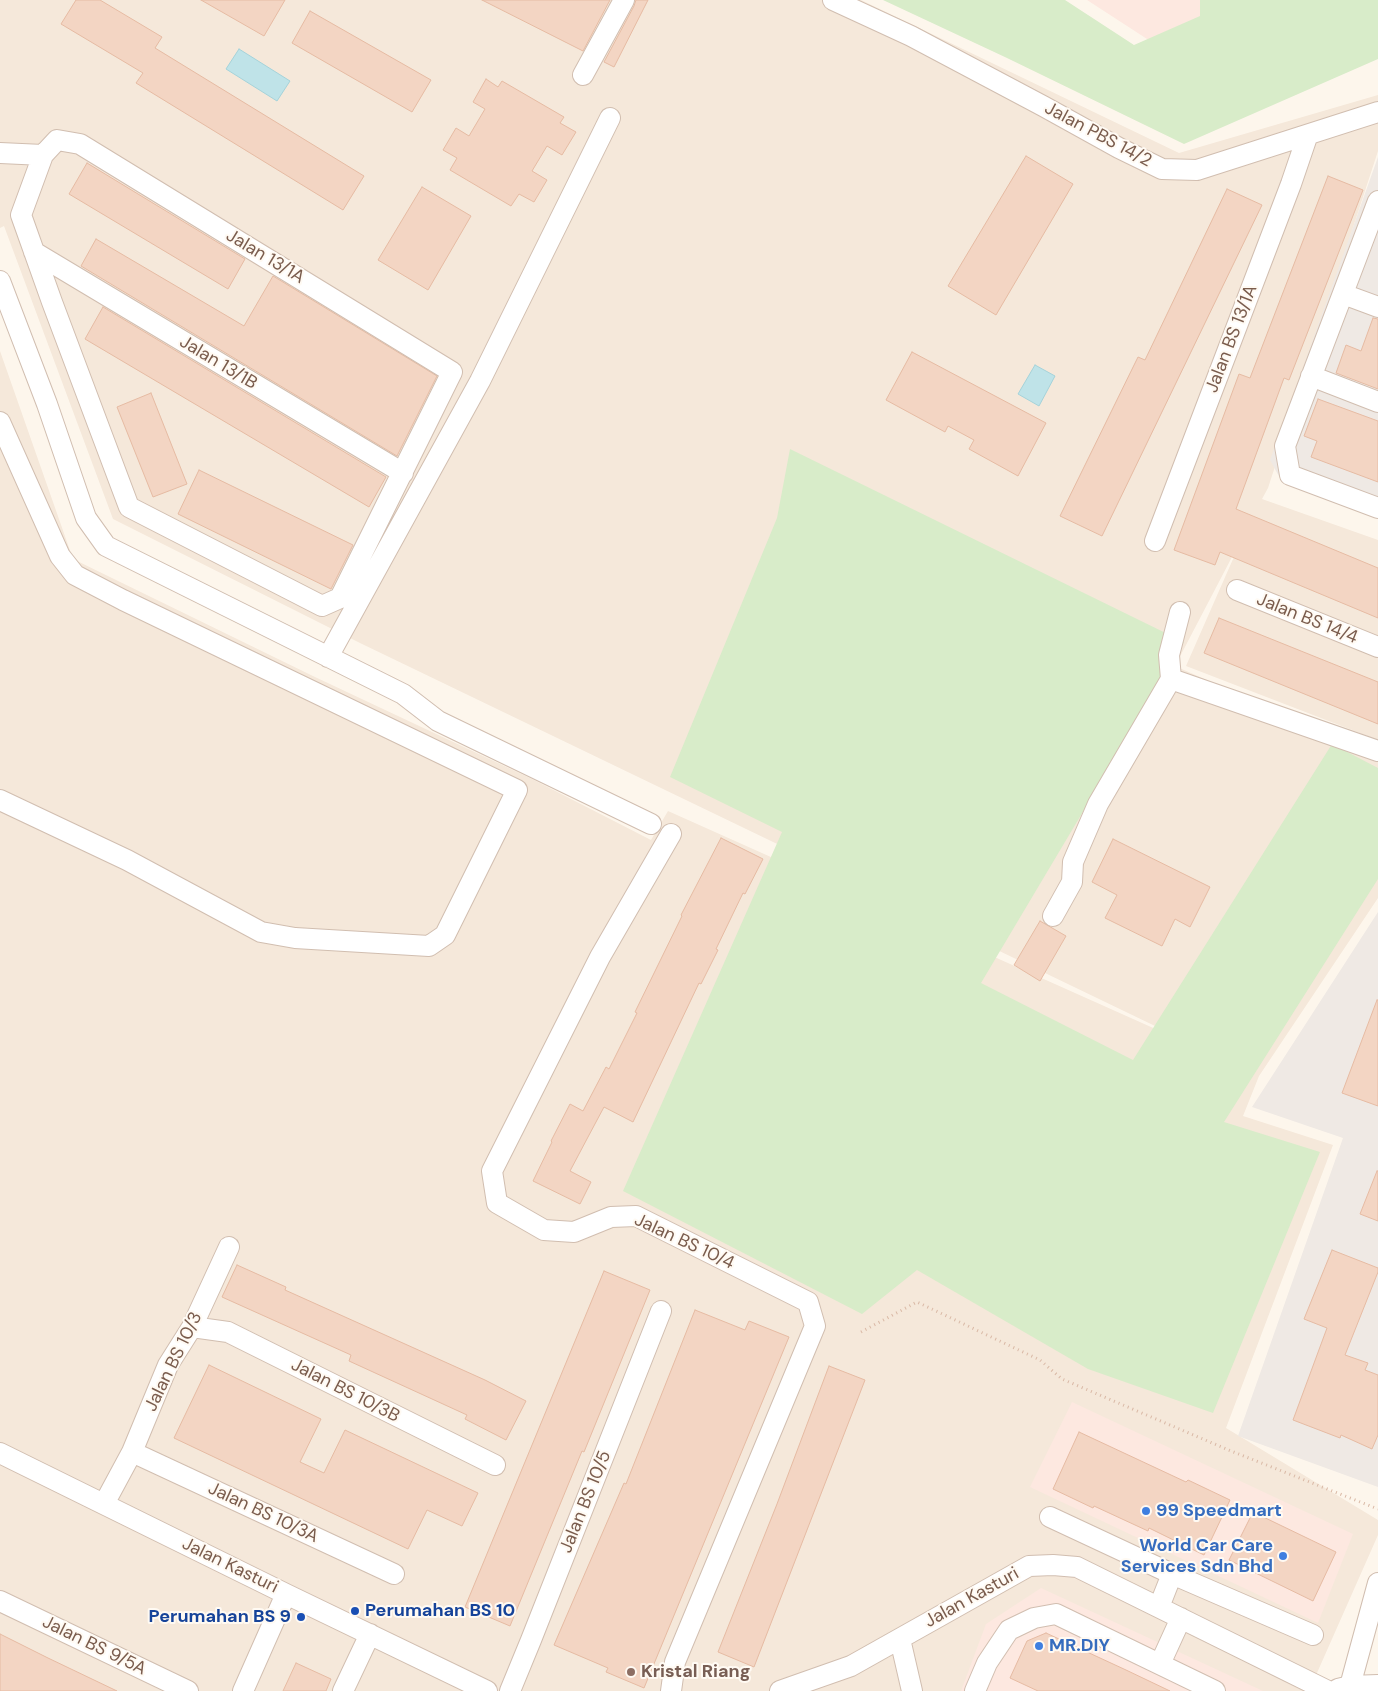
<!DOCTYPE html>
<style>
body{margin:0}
canvas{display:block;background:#fdf6ec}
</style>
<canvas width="1378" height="1691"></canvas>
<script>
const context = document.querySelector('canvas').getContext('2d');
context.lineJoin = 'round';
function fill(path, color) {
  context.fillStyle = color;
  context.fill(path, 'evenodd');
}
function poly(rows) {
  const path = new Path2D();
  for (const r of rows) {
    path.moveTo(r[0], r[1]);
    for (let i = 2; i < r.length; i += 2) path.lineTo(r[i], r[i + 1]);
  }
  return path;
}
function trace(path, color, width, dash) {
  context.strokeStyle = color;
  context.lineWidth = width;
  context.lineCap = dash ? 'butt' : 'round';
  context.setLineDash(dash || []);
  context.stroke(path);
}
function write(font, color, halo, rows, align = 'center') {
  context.font = font + ' "DM Sans",sans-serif';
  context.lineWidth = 4;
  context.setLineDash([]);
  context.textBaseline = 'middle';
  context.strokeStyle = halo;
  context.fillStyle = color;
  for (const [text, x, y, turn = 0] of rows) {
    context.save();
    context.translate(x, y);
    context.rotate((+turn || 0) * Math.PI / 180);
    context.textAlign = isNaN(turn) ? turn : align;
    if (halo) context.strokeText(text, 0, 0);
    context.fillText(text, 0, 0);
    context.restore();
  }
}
fill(poly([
 [0,0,861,0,1179,153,1378,95,1378,151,1268,488,1262,499,1378,540,1378,740,1186,666,1244,534,1175,666,1378,756,1378,898,1259,1076,1243,1116,1333,1145,1226,1428,1378,1520,1378,1535,1309,1691,0,1691,0,351,73,559,315,677,532,779,651,840,668,811,1236,1065,360,643,113,519,4,226,0,228]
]), '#f5e8da');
fill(poly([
 [1087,0,1378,0,1224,89],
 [1072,1402,1353,1534,1318,1623,1030,1487],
 [1041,1588,1263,1691,961,1691,986,1624]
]), '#fde8e0');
fill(poly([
 [1378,157,1378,517,1281,480,1270,460],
 [1378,912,1378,1487,1238,1436,1343,1138,1252,1107]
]), '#efe9e4');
fill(poly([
 [883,0,1065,0,1134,45,1200,16,1200,0,1378,0,1378,59,1184,144,1007,58],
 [790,449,1184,642,981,983,1133,1060,1332,744,1378,768,1378,879,1224,1122,1320,1152,1213,1413,1088,1369,917,1270,862,1314,623,1191,782,832,670,777,777,518]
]), '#d8ecc9');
const water = poly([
 [239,49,290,81,277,101,226,69,239,49],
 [1035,365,1055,376,1039,406,1018,394,1035,365]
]);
fill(water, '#bfe3e8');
trace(water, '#a5d3da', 1);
const building = poly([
 [76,0,100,0,162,37,155,48,364,176,343,210,136,83,143,73,61,24,76,0],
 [201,0,285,0,264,36,201,0],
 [482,0,610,0,583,51,482,0],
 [636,0,648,0,614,67,604,62,634,6,636,0],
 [310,11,431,80,412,112,292,43,310,11],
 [486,79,498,87,502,81,564,117,560,123,576,132,562,155,547,146,532,171,547,180,534,202,519,194,511,206,450,170,457,158,443,150,456,128,469,136,485,109,473,102,486,79],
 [1026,156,1073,184,996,315,948,286,1026,156],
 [87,163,245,259,228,289,69,194,87,163],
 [1328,176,1363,190,1289,380,1284,378,1236,509,1378,568,1378,618,1220,552,1215,565,1174,550,1239,374,1250,378,1328,176],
 [422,187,471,216,428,290,378,260,422,187],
 [1227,189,1262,205,1102,536,1060,516,1138,357,1145,360,1227,189],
 [96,239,244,326,273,276,437,376,397,456,81,266,96,239],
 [103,307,386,477,369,507,85,339,103,307],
 [1373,318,1378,319,1378,389,1336,373,1346,345,1361,351,1373,318],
 [912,352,1046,423,1018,476,969,449,974,440,948,426,945,432,886,400,912,352],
 [151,393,187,484,153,497,117,407,151,393],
 [1318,399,1378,421,1378,482,1311,457,1317,441,1304,436,1318,399],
 [199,470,353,545,331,589,178,514,199,470],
 [1219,618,1378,682,1378,724,1204,653,1219,618],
 [721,838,763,859,745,894,743,893,716,949,718,950,701,984,699,983,633,1122,604,1107,588,1137,570,1171,591,1182,580,1204,533,1181,552,1142,551,1141,570,1104,583,1111,606,1067,609,1069,637,1013,635,1012,682,916,681,915,721,838],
 [1113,839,1210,887,1190,927,1175,919,1162,946,1105,918,1117,895,1092,882,1113,839],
 [1040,921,1066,936,1040,981,1014,965,1040,921],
 [1377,1000,1378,1000,1378,1106,1342,1093,1377,1000],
 [1377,1171,1378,1171,1378,1221,1360,1214,1377,1171],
 [1332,1250,1378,1268,1378,1272,1345,1355,1368,1363,1365,1370,1378,1375,1378,1435,1372,1449,1341,1435,1340,1438,1293,1420,1327,1328,1304,1319,1332,1250],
 [237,1265,286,1287,285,1290,485,1380,526,1401,506,1440,465,1419,467,1415,349,1361,351,1355,222,1297,237,1265],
 [604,1271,650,1290,584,1452,582,1451,510,1626,465,1607,604,1271],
 [695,1310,745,1330,749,1321,789,1337,644,1688,606,1672,608,1668,554,1645,624,1483,626,1484,695,1310],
 [209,1365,321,1419,300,1462,324,1473,345,1430,478,1493,462,1526,427,1510,408,1549,174,1438,209,1365],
 [829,1366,865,1380,754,1667,718,1652,777,1504,829,1366],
 [1079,1432,1186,1482,1188,1480,1230,1500,1204,1555,1149,1528,1148,1531,1094,1506,1093,1508,1053,1489,1079,1432],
 [1253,1512,1336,1552,1313,1601,1229,1560,1253,1512],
 [1046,1633,1126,1670,1170,1691,1038,1691,1010,1678,1027,1641,1046,1633],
 [0,1634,48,1658,117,1691,0,1691,0,1634],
 [296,1663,331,1679,326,1691,283,1691,296,1663]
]);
fill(building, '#f3d5c3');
trace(building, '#e6bba3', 1);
const minor = poly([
 [833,0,911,36,1043,106,1119,148,1162,169,1197,170,1378,112],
 [583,75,624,0],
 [57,140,80,144,452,372,340,598,322,606,129,507,52,302,21,215,43,155,57,140],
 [0,153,43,155],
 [1378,201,1285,446,1290,475,1378,508],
 [34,252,403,473],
 [0,281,47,404,86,518,106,546,403,694,438,721,651,824],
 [1343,294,1378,307],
 [1311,376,1378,402],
 [0,422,60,556,75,575,123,600,517,790,445,935,429,946,295,938,261,932,127,860,0,800],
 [1155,541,1291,184,1307,137],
 [1237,590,1378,647],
 [328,657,480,381,610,118],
 [1171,679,1378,751],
 [1053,916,1072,882,1073,862,1098,804,1171,679,1169,655,1180,612],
 [192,1327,228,1332,495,1465],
 [132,1452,394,1574],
 [0,1453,286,1594,487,1691],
 [104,1504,132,1452,168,1365,192,1327,229,1247],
 [1050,1517,1172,1574,1313,1635],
 [0,1601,188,1691],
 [1159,1607,1172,1574],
 [900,1639,912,1691],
 [1160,1664,1181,1618],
 [1350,1686,1378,1583],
 [1338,1689,1350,1686,1378,1685],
 [243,1691,286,1594],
 [343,1691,370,1634],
 [510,1691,531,1640,661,1311],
 [671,1691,675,1662,815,1326,808,1302,636,1216,611,1217,574,1232,544,1230,497,1203,492,1171,600,957,671,834],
 [780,1691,851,1666,1029,1566,1053,1565,1077,1567,1328,1691],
 [975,1691,987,1663,1009,1630,1034,1618,1056,1614,1215,1691]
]);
trace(minor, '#d1beb0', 22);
trace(poly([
 [861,1332,917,1302,1040,1360,1062,1379,1231,1451,1378,1509]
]), '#d9b8a5', 3, [1, 4]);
trace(minor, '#fff', 20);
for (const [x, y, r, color] of [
 [1146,1511,5,"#3f7fe0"],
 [1283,1556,5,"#3f7fe0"],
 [355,1611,5,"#1a4fb4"],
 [301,1617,5,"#1a4fb4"],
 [1039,1646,5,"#3f7fe0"],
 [631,1672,5,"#8d6e63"]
]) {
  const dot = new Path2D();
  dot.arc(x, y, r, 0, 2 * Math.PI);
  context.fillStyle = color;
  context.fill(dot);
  trace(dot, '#fffaf3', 2);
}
write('18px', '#7a5c4d', '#fffaf3', [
 ["Jalan PBS 14/2",1098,135,28],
 ["Jalan 13/1A",265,257,31],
 ["Jalan BS 13/1A",1232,339,-69],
 ["Jalan 13/1B",218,363,31],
 ["Jalan BS 14/4",1307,619,22],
 ["Jalan BS 10/4",684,1242,25],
 ["Jalan BS 10/3",174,1362,-64],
 ["Jalan BS 10/3B",345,1391,27],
 ["Jalan BS 10/5",586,1502,-68],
 ["Jalan BS 10/3A",263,1513,25],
 ["Jalan Kasturi",230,1566,26],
 ["Jalan Kasturi",972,1598,-29],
 ["Jalan BS 9/5A",94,1646,26]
]);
write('bold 18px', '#366cbe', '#fffaf3', [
 ["99 Speedmart",1156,1511],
 ["World Car Care",1273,1546,"right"],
 ["Services Sdn Bhd",1273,1567,"right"],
 ["MR.DIY",1049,1646]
], 'left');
write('bold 18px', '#164399', '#fffaf3', [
 ["Perumahan BS 10",365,1611],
 ["Perumahan BS 9",291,1617,"right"]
], 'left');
write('bold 18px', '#785e54', '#fffaf3', [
 ["Kristal Riang",641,1672]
], 'left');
</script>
